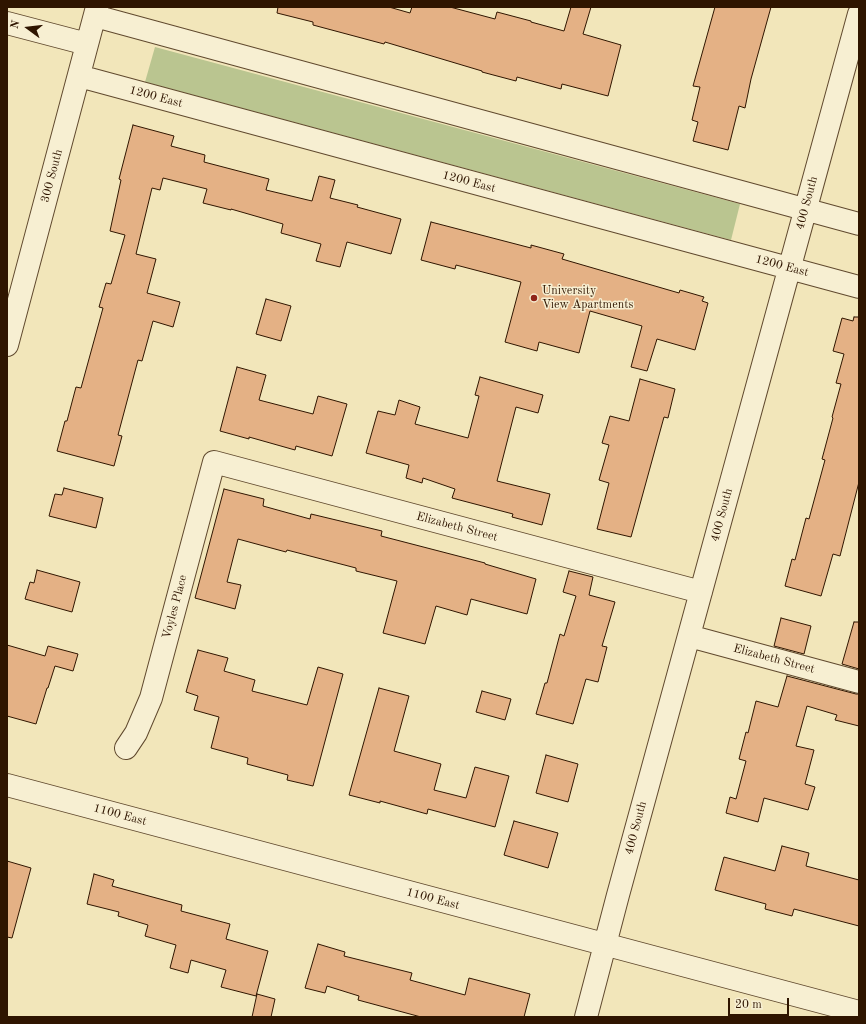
<!DOCTYPE html>
<style>
body{margin:0}
#map{position:relative;width:866px;height:1024px;overflow:hidden;background:#f2e6ba;font-family:"Old Standard TT",serif}
canvas{display:block}
.frame{position:absolute;inset:0;border:8px solid #2f1500;pointer-events:none}
.north{position:absolute;left:8px;top:8px;width:40px;height:40px;-webkit-text-stroke:3px #f7efd2;paint-order:stroke;rotate:285deg;font-size:11px;font-weight:700;line-height:16px;text-align:center;color:#2f1500}
.north::after{content:'';display:block;margin:auto;width:14px;height:18px;background:#2f1500;clip-path:polygon(50% 0,100% 100%,50% 72%,0 100%)}
.scale{position:absolute;left:728px;top:998px;width:61px;height:18px;box-sizing:border-box;border:2px solid #2f1500;border-top:0;padding-left:5px;font-size:12px;line-height:14px;white-space:nowrap;color:#2f1500;-webkit-text-stroke:3px #f7efd2;paint-order:stroke}
</style>
<div id="map">
<canvas width="866" height="1024"></canvas>
<div class="frame"></div>
<div class="north">N</div>
<div class="scale">20 m</div>
</div>
<script>
const context = document.querySelector('canvas').getContext('2d');
context.lineJoin = 'round';
function fill(path, color) {
  context.fillStyle = color;
  context.fill(path, 'evenodd');
}
function poly(rows) {
  const path = new Path2D();
  for (const r of rows) {
    path.moveTo(r[0], r[1]);
    for (let i = 2; i < r.length; i += 2) path.lineTo(r[i], r[i + 1]);
  }
  return path;
}
function trace(path, color, width, dash) {
  context.strokeStyle = color;
  context.lineWidth = width;
  context.lineCap = dash ? 'butt' : 'round';
  context.setLineDash(dash || []);
  context.stroke(path);
}
function write(font, color, halo, rows, align = 'center') {
  context.font = font + ' "Old Standard TT",serif';
  context.lineWidth = 3;
  context.setLineDash([]);
  context.textBaseline = 'middle';
  context.strokeStyle = halo;
  context.fillStyle = color;
  for (const [text, x, y, turn = 0] of rows) {
    context.save();
    context.translate(x, y);
    context.rotate((+turn || 0) * Math.PI / 180);
    context.textAlign = isNaN(turn) ? turn : align;
    if (halo) context.strokeText(text, 0, 0);
    context.fillText(text, 0, 0);
    context.restore();
  }
}
fill(poly([
 [155,47,740,204,731,240,145,82]
]), '#bac590');
const building = poly([
 [278,7,389,7,410,13,412,7,450,7,495,19,497,12,531,21,531,22,564,31,571,7,591,7,583,34,621,45,608,96,562,84,561,89,517,77,516,81,482,72,482,71,385,42,384,44,313,25,313,22,277,13,278,7],
 [715,7,771,7,751,79,745,108,739,106,728,150,693,141,698,122,692,120,700,87,693,86,715,7],
 [133,125,174,136,171,146,205,155,204,162,269,179,266,190,312,201,319,176,335,180,330,198,358,205,357,207,401,219,391,254,347,242,340,267,316,261,321,244,281,233,283,224,231,209,231,210,203,203,207,189,163,178,160,190,152,188,136,254,156,259,147,293,180,302,173,327,153,321,142,361,138,360,118,435,122,436,114,466,57,451,65,421,67,421,76,387,81,388,103,308,99,307,106,283,111,284,125,235,110,231,121,180,119,179,133,125],
 [431,222,531,248,531,245,564,254,562,259,679,293,680,290,704,297,702,301,708,303,695,350,657,339,647,371,631,367,642,326,590,311,579,353,539,342,537,351,505,342,521,282,456,265,455,269,421,260,431,222],
 [266,299,291,306,281,341,256,334,266,299],
 [854,317,859,317,859,482,840,556,833,554,821,596,785,586,792,559,795,560,806,518,809,519,825,460,822,459,833,418,832,417,841,384,836,383,844,354,833,351,842,318,853,321,854,317],
 [237,367,266,375,259,400,313,414,318,396,347,404,332,456,296,446,295,450,249,437,249,439,220,431,237,367],
 [480,377,543,395,538,413,516,407,497,481,550,494,542,525,512,517,513,514,452,498,455,489,423,478,422,483,406,478,409,465,366,453,378,411,395,415,399,400,420,407,415,424,468,438,479,396,475,395,480,377],
 [640,379,675,389,668,418,664,417,631,537,597,529,609,483,599,480,609,445,602,443,610,416,629,421,640,379],
 [64,488,103,498,96,528,49,516,55,494,62,495,64,488],
 [224,489,264,499,263,506,310,519,311,514,382,531,381,536,485,563,485,564,536,579,527,614,471,599,467,615,436,606,425,644,383,633,397,581,356,571,356,568,287,550,286,552,238,539,227,582,241,585,235,609,195,598,224,489],
 [37,570,80,582,72,612,25,599,30,582,34,583,37,570],
 [569,571,593,577,589,595,615,602,602,646,607,647,598,682,586,679,573,724,536,714,545,683,547,683,560,634,564,636,576,596,563,592,569,571],
 [781,618,811,626,804,654,774,646,781,618],
 [854,622,859,622,859,669,842,664,854,622],
 [7,645,45,656,48,646,78,654,73,671,55,666,48,688,47,688,36,724,7,716,7,645],
 [198,650,228,658,224,671,255,680,252,691,307,705,318,667,343,674,313,786,287,780,288,775,247,764,248,758,211,748,219,717,194,710,198,696,186,692,198,650],
 [787,676,856,694,859,694,859,726,835,720,837,715,807,706,796,746,814,750,805,784,815,787,808,810,764,798,758,822,726,813,730,797,736,799,746,761,739,759,746,732,748,733,756,701,778,707,787,676],
 [379,688,409,696,394,751,441,764,434,790,466,798,475,767,509,776,495,827,428,809,427,814,380,801,380,803,349,795,379,688],
 [482,691,511,699,505,720,476,712,482,691],
 [546,755,578,764,568,802,536,793,546,755],
 [514,821,558,833,548,868,504,855,514,821],
 [782,846,809,853,806,866,859,880,859,926,794,909,792,916,765,909,766,904,715,890,724,857,775,871,782,846],
 [7,861,31,868,12,938,7,937,7,861],
 [94,874,114,880,112,886,182,905,181,911,230,924,226,939,268,951,256,996,221,987,226,970,191,960,188,973,170,968,176,945,145,936,148,925,118,916,119,912,87,904,94,874],
 [318,944,345,952,344,956,412,973,410,980,465,995,469,978,530,994,524,1017,421,1017,358,1000,359,996,327,986,325,993,305,988,318,944],
 [257,994,275,999,271,1017,252,1017,257,994]
]);
fill(building, '#e4b185');
trace(building, '#2f1500', 1);
const minor = poly([
 [95,16,859,224],
 [7,23,87,44],
 [79,76,859,287],
 [7,345,97,7],
 [689,636,859,682],
 [126,748,136,733,151,698,214,462,701,592],
 [7,785,859,1012],
 [586,1017,618,895,859,14]
]);
trace(minor, '#60492e', 24);
trace(minor, '#f7efd2', 22);
for (const [x, y, r, color] of [
 [534,298,4,"#8f2418"]
]) {
  const dot = new Path2D();
  dot.arc(x, y, r, 0, 2 * Math.PI);
  context.fillStyle = color;
  context.fill(dot);
  trace(dot, '#f7efd2', 1.5);
}
write('12px', '#2f1500', '#f7efd2', [
 ["1200 East",156,97,15],
 ["300 South",52,176,-75],
 ["1200 East",469,182,15],
 ["400 South",807,203,-75],
 ["1200 East",782,266,15],
 ["400 South",722,515,-75],
 ["Elizabeth Street",457,527,15],
 ["Voyles Place",175,607,-75],
 ["Elizabeth Street",774,659,15],
 ["1100 East",120,815,15],
 ["400 South",636,828,-75],
 ["1100 East",433,899,15]
]);
write('12px', '#2f1500', '#f7efd2', [
 ["University",542,291],
 ["View Apartments",542,305]
], 'left');
</script>
